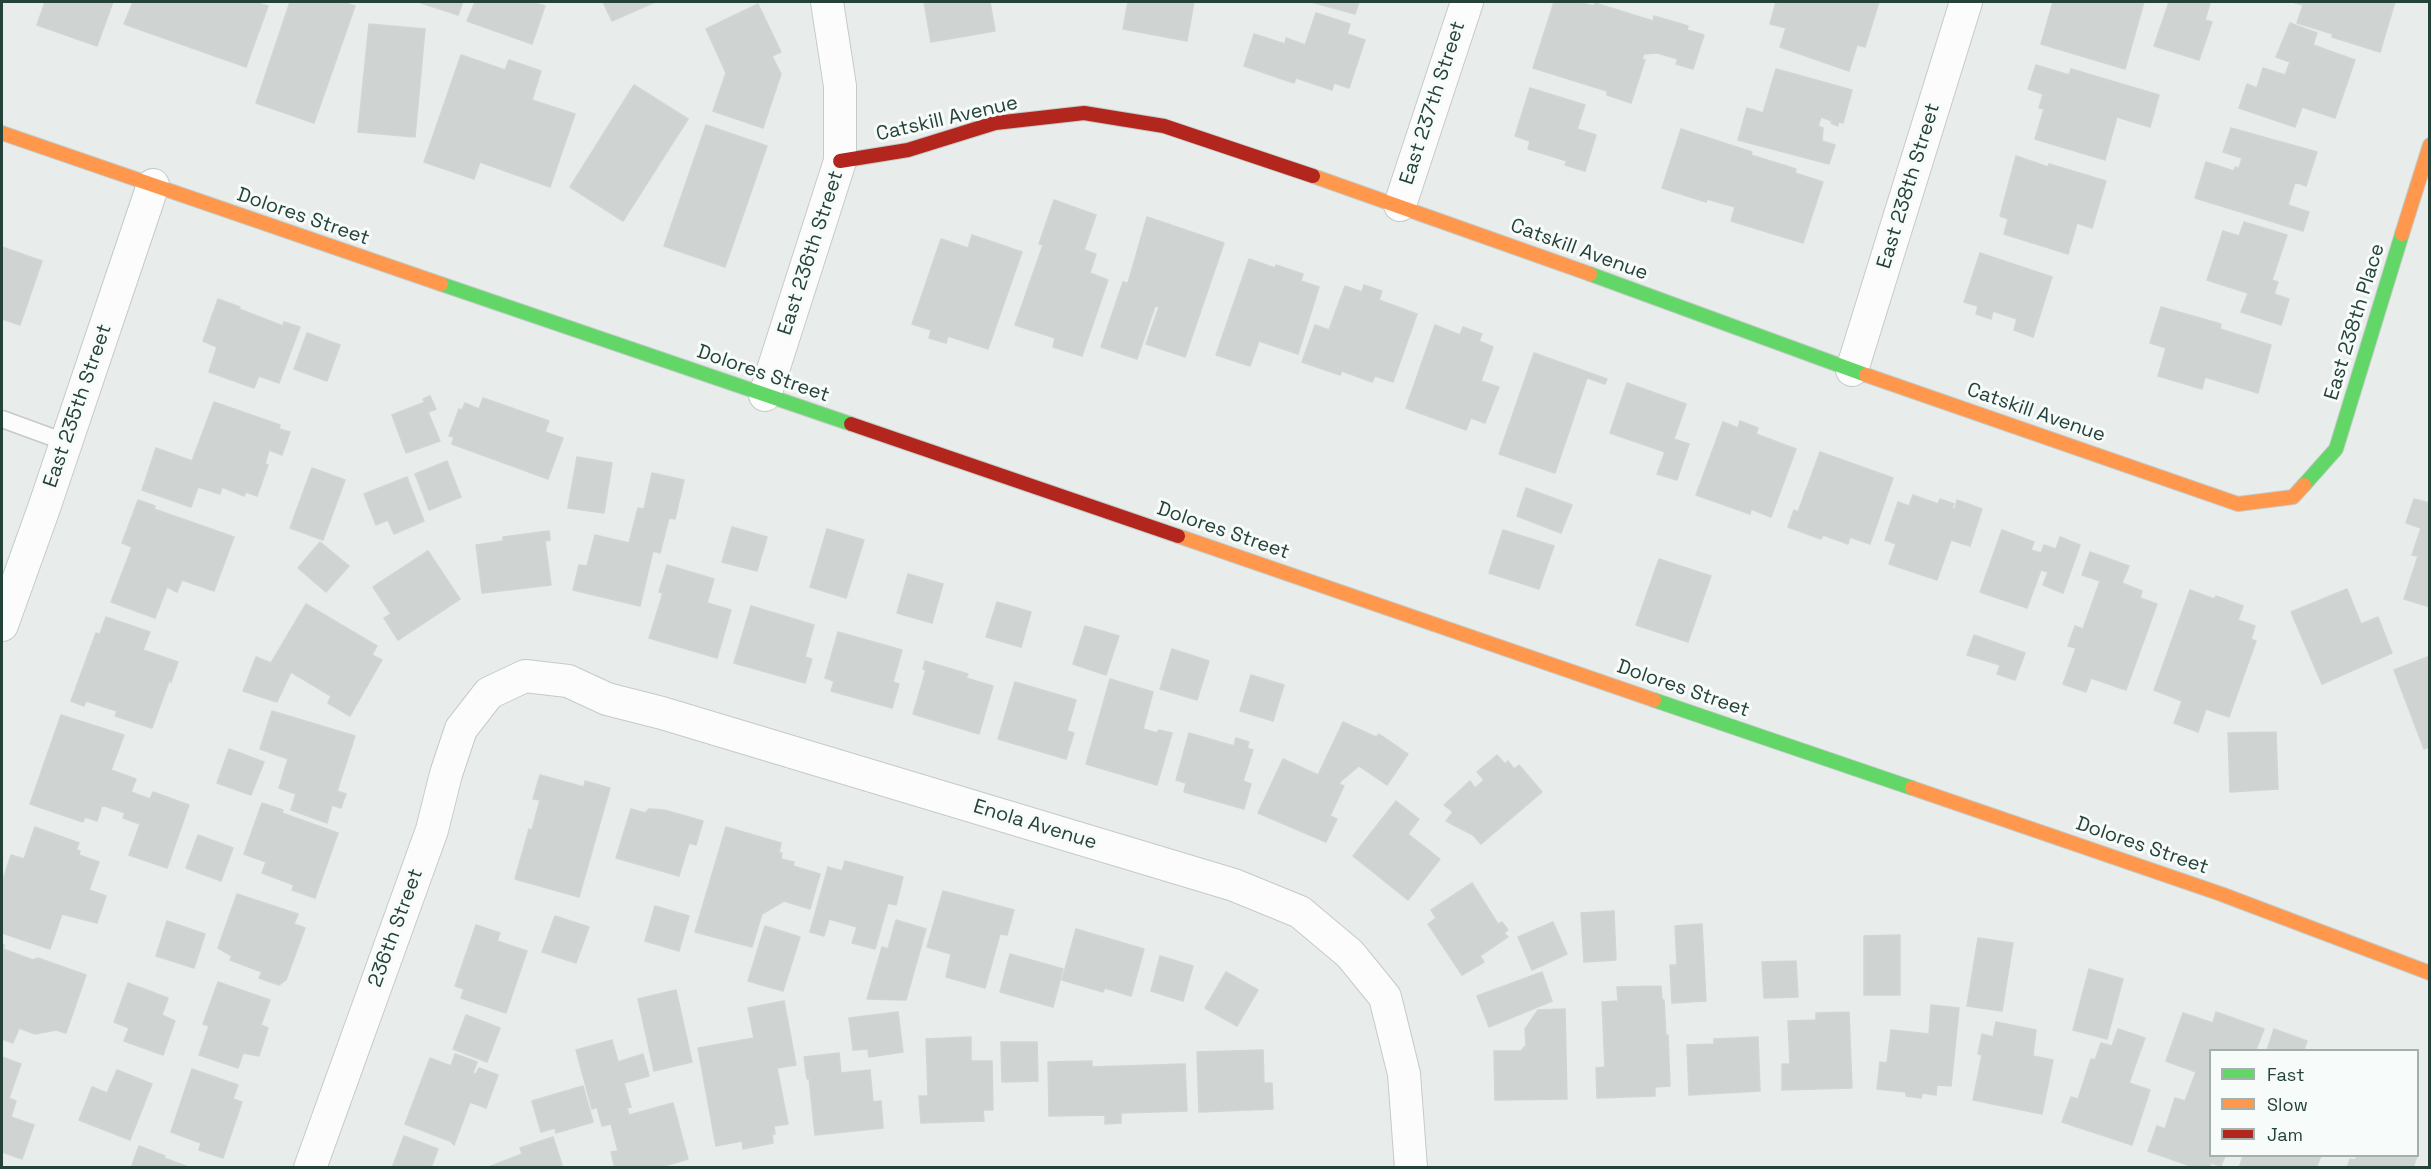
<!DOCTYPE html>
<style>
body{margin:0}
#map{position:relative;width:2431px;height:1169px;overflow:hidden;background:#e8edeb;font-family:"Space Grotesk",sans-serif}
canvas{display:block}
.frame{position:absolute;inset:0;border:3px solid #24423a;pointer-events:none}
.legend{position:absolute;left:2209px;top:1049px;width:210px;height:108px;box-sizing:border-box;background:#f7fbf9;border:2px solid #a3b1ad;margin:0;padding:8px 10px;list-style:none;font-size:18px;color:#24423a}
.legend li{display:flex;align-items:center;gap:12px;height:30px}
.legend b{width:30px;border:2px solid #a3b1ad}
</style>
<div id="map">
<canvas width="2431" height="1169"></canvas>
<div class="frame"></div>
<ul class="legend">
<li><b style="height:8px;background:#63d668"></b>Fast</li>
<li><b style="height:8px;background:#ff974d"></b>Slow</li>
<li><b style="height:8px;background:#b3261e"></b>Jam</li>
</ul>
</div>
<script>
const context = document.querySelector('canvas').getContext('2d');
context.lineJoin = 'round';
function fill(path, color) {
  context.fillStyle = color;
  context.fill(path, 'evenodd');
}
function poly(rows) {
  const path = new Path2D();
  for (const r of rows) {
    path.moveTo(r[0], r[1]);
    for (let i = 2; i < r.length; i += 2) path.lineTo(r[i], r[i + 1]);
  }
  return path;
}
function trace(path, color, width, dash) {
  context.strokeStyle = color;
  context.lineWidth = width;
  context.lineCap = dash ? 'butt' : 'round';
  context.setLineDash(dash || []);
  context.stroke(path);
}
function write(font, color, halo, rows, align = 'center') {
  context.font = font + ' "Space Grotesk",sans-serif';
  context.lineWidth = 6;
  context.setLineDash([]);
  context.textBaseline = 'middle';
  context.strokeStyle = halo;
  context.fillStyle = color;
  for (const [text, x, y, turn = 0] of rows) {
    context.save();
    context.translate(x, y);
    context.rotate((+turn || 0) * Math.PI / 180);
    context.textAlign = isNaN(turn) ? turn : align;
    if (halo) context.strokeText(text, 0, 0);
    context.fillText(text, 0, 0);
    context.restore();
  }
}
const building = poly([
 [45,2,113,2,97,46,37,25,45,2],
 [133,2,254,2,268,6,246,67,124,24,133,2],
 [290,2,342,2,355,6,314,123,256,103,290,2],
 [418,2,463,2,458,15,418,2],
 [475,2,532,2,545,6,532,44,467,21,475,2],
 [603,2,655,2,612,21,603,2],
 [924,2,990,2,995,31,931,42,924,2],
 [1128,2,1194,2,1187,41,1123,29,1128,2],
 [1311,2,1359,2,1355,14,1311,2],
 [1554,2,1578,2,1594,6,1595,3,1653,21,1654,16,1688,26,1687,30,1704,35,1693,69,1676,64,1678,59,1657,53,1644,54,1642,59,1645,60,1631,103,1607,95,1607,91,1533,68,1554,2],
 [1776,2,1879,2,1865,47,1857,45,1849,71,1780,47,1786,28,1770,24,1776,2],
 [2053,2,2144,2,2125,69,2041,44,2053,2],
 [2169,2,2210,3,2205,20,2212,22,2199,60,2154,46,2169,2],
 [2292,2,2395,2,2380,52,2332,37,2333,34,2297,23,2303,5,2292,2],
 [758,4,781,52,772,56,781,74,763,128,713,111,726,73,706,29,758,4],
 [1316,13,1350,24,1347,34,1365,40,1349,88,1334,83,1332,90,1296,78,1294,83,1244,66,1254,34,1285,44,1286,38,1305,45,1316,13],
 [2290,23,2317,33,2313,45,2355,60,2335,118,2302,107,2295,127,2239,108,2247,84,2257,88,2263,68,2285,75,2290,62,2276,57,2290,23],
 [369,24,425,29,415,137,358,132,369,24],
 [461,55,505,70,509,60,541,71,532,100,575,114,550,187,480,162,474,179,424,162,461,55],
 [2036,65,2069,75,2071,69,2159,95,2150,127,2117,117,2105,160,2035,139,2044,109,2039,108,2043,94,2028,89,2036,65],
 [1776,69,1852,90,1843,123,1838,122,1838,126,1831,123,1832,121,1821,117,1818,126,1823,128,1822,141,1835,145,1829,164,1738,140,1747,108,1763,113,1776,69],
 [634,85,688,119,623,221,570,187,634,85],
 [1530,88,1585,105,1577,129,1596,135,1585,171,1565,165,1567,161,1528,149,1530,141,1515,136,1530,88],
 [706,125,767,146,725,267,664,246,706,125],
 [2231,128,2317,152,2306,186,2295,182,2288,205,2309,212,2303,231,2195,198,2206,162,2234,171,2235,167,2239,168,2242,158,2223,152,2231,128],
 [1681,129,1752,152,1751,155,1796,169,1795,173,1823,182,1803,243,1731,221,1735,207,1707,199,1706,202,1662,188,1681,129],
 [2016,156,2048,167,2049,164,2106,181,2092,228,2077,223,2068,254,2004,234,2008,219,2000,216,2016,156],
 [1054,200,1096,215,1084,250,1096,254,1090,273,1108,280,1082,356,1053,347,1055,338,1015,325,1043,245,1039,244,1054,200],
 [1147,217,1224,243,1185,357,1146,344,1159,307,1155,306,1137,359,1101,347,1123,282,1128,283,1147,217],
 [2244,222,2287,235,2272,280,2278,282,2274,294,2289,299,2281,325,2241,312,2248,293,2207,280,2223,231,2239,236,2244,222],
 [972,235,1022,252,988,349,948,336,946,343,929,338,931,330,912,324,941,239,968,248,972,235],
 [2,247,42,261,20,325,2,319,2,247],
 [1980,253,2052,277,2033,337,2014,330,2017,319,1993,311,1991,319,1976,314,1978,306,1964,302,1980,253],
 [1249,259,1275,268,1276,265,1303,274,1301,281,1319,287,1298,354,1259,341,1250,366,1216,355,1249,259],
 [1364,285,1382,291,1379,300,1417,314,1393,382,1375,376,1372,382,1342,371,1340,375,1302,362,1315,325,1329,330,1345,286,1362,292,1364,285],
 [218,299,240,307,239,309,283,326,284,322,300,327,279,383,259,376,254,388,209,372,217,347,203,341,218,299],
 [2161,307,2221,324,2220,329,2271,345,2258,393,2205,377,2202,389,2158,376,2166,348,2150,343,2161,307],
 [1435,325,1460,335,1463,327,1482,334,1479,341,1493,347,1481,381,1499,387,1485,423,1471,418,1466,430,1406,408,1435,325],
 [307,333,340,345,327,381,294,369,307,333],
 [1534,353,1607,379,1605,384,1587,378,1555,473,1499,454,1534,353],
 [1627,383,1686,404,1674,439,1689,444,1677,480,1657,474,1665,452,1610,433,1627,383],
 [430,396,436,409,428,412,440,441,406,453,392,415,425,402,423,399,430,396],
 [483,398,549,421,545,432,563,438,548,479,452,444,454,437,449,436,459,409,462,410,465,403,479,409,483,398],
 [214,402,280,425,279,429,290,432,282,455,269,450,265,464,268,465,257,496,246,492,244,496,222,487,220,494,198,487,191,507,142,490,156,448,192,461,214,402],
 [1740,421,1758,428,1756,434,1796,449,1771,517,1751,509,1750,514,1696,495,1723,422,1738,428,1740,421],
 [1820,452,1893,478,1870,544,1850,537,1848,544,1823,535,1821,539,1788,527,1794,510,1798,512,1820,452],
 [577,457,612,463,604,513,568,508,577,457],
 [447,461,461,497,429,510,415,474,447,461],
 [312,468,345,480,323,540,290,528,312,468],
 [652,473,684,480,675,519,669,518,660,553,653,551,640,606,573,590,579,565,587,566,595,535,629,543,638,508,644,509,652,473],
 [407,477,424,521,394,534,388,520,376,525,364,494,407,477],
 [1526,488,1572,505,1561,533,1517,516,1526,488],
 [1913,495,1938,504,1940,499,1954,504,1952,508,1955,509,1957,500,1982,509,1970,546,1951,540,1937,580,1889,564,1896,544,1885,540,1898,502,1909,506,1913,495],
 [2414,499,2430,503,2430,607,2404,599,2418,556,2412,555,2421,528,2406,523,2414,499],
 [138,500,155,506,154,509,234,537,214,591,182,580,177,592,167,587,155,618,111,602,132,547,122,543,138,500],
 [732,527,767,537,757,571,722,562,732,527],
 [827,529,864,540,846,598,810,587,827,529],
 [1503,530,1554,546,1539,589,1489,573,1503,530],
 [2002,530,2034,542,2031,550,2041,553,2044,545,2056,549,2060,537,2080,545,2063,593,2043,585,2048,572,2041,570,2027,608,1980,592,2002,530],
 [549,531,550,540,545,541,551,585,482,593,476,545,503,541,503,537,549,531],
 [320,542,349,566,326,592,298,568,320,542],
 [428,551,460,599,398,640,384,618,391,614,373,587,428,551],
 [2090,552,2129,566,2122,583,2142,591,2140,598,2157,604,2126,690,2091,678,2086,692,2063,684,2076,648,2068,646,2075,626,2083,629,2100,581,2082,575,2090,552],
 [1659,559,1711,576,1688,642,1636,625,1659,559],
 [667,565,714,579,707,603,731,610,717,658,649,638,663,593,659,592,667,565],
 [908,574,943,584,932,623,897,613,908,574],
 [2347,589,2361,624,2378,617,2392,653,2322,684,2291,612,2347,589],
 [2190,590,2214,599,2216,596,2243,606,2238,620,2255,626,2251,639,2256,641,2229,717,2206,709,2198,732,2174,723,2182,701,2154,690,2190,590],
 [997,602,1031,612,1021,647,986,637,997,602],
 [306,604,377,646,372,655,382,660,350,716,328,703,331,696,291,672,277,702,243,691,256,657,271,663,306,604],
 [751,606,814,625,805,657,812,659,805,683,734,663,751,606],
 [106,617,150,632,143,650,178,662,171,682,169,681,152,728,115,716,117,711,86,701,84,706,71,701,96,633,100,634,106,617],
 [1085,626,1119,636,1106,675,1073,664,1085,626],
 [838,632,902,650,893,682,899,684,892,708,831,691,834,681,825,678,838,632],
 [1974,635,2025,653,2015,680,1997,674,2000,665,1967,655,1974,635],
 [1172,649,1209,661,1197,700,1160,689,1172,649],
 [2430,656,2430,747,2424,749,2394,670,2430,656],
 [925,661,968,674,966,678,993,686,979,734,913,714,926,670,923,669,925,661],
 [1251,675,1284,685,1273,721,1240,711,1251,675],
 [1110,679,1153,692,1143,729,1157,733,1159,730,1172,733,1157,785,1086,764,1110,679],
 [1015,682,1076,700,1067,731,1074,733,1066,759,998,739,1015,682],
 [272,711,355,736,337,791,346,794,341,808,332,805,327,823,291,810,296,794,279,788,288,759,260,749,272,711],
 [61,715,124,735,111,770,136,779,131,792,150,799,153,792,189,805,167,868,129,855,140,824,123,818,125,813,102,805,97,821,85,817,83,822,30,804,61,715],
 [1343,722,1376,737,1379,734,1408,754,1387,785,1359,766,1341,781,1339,784,1344,786,1330,816,1337,819,1326,842,1258,813,1283,759,1318,775,1343,722],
 [2276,732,2278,789,2230,792,2228,733,2276,732],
 [1189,733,1234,746,1236,738,1249,742,1247,748,1253,750,1243,781,1251,784,1244,809,1184,792,1186,783,1176,780,1189,733],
 [229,749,264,762,251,795,217,783,229,749],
 [1497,755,1505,764,1508,761,1514,769,1519,765,1542,792,1481,844,1473,835,1446,821,1453,812,1444,805,1470,781,1475,788,1484,780,1477,772,1497,755],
 [540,775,584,787,585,781,610,788,579,897,515,879,529,829,532,830,540,800,533,799,540,775],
 [1396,801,1419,819,1408,834,1440,859,1408,900,1353,856,1396,801],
 [262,803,283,810,282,813,338,833,315,898,292,890,294,885,262,873,266,862,244,854,262,803],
 [631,809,645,813,649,809,664,810,703,821,696,845,689,843,679,876,616,858,631,809],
 [35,827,79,843,76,850,80,851,79,855,99,862,89,890,106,896,97,923,62,914,50,949,2,933,2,883,11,855,24,859,35,827],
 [726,827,781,843,779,853,782,853,781,859,794,862,793,866,820,874,810,909,784,901,762,914,752,947,695,932,726,827],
 [198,835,233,848,221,881,186,868,198,835],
 [845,861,903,877,896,905,888,903,875,949,852,943,857,927,829,919,824,936,810,932,828,867,842,871,845,861],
 [1472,883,1498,924,1502,922,1508,930,1504,933,1508,937,1480,956,1484,962,1462,975,1428,924,1436,918,1431,910,1472,883],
 [943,891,1014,910,1007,935,1000,934,985,988,946,977,951,954,927,947,943,891],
 [237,894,298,914,294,924,305,928,286,980,279,985,259,978,262,972,230,960,232,956,218,948,237,894],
 [655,906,689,916,679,951,645,941,655,906],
 [1614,911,1616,960,1584,962,1581,913,1614,911],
 [555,916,589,927,576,963,542,952,555,916],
 [896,920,926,929,906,1000,867,999,882,947,888,949,896,920],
 [167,921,205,934,194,968,156,956,167,921],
 [1553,922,1567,954,1532,970,1518,937,1553,922],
 [1702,924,1706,1001,1672,1003,1670,965,1677,965,1675,926,1702,924],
 [476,925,500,933,497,941,527,951,506,1013,461,998,464,989,455,986,476,925],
 [765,926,800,937,783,991,748,981,765,926],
 [1076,929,1144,949,1131,996,1105,988,1103,992,1062,980,1076,929],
 [1900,935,1900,995,1864,995,1864,936,1900,935],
 [1978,938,2013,943,2002,1011,1967,1006,1978,938],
 [2,944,4,945,3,949,33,960,38,958,86,975,66,1033,56,1030,35,1034,19,1028,13,1043,2,1039,2,944],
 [1010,954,1063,969,1053,1007,1000,992,1010,954],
 [1160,956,1193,966,1183,1001,1151,991,1160,956],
 [1796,961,1798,997,1764,998,1762,962,1796,961],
 [2089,969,2123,979,2107,1039,2073,1030,2089,969],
 [1226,972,1258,990,1237,1026,1205,1008,1226,972],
 [1542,972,1552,1001,1489,1027,1477,996,1542,972],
 [218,982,270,1000,261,1025,268,1028,259,1056,243,1053,238,1068,199,1055,209,1026,203,1024,218,982],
 [128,983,168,998,162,1015,175,1021,163,1055,124,1041,129,1028,114,1022,128,983],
 [1661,986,1662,1000,1664,1000,1666,1036,1668,1035,1670,1086,1655,1087,1655,1096,1597,1098,1596,1068,1605,1067,1602,1002,1618,1001,1617,987,1661,986],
 [676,990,692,1062,654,1071,638,999,676,990],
 [784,1001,796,1065,777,1068,788,1124,774,1126,775,1134,772,1134,773,1143,743,1149,742,1141,716,1146,698,1048,754,1038,748,1008,784,1001],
 [1931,1005,1959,1008,1951,1086,1937,1085,1936,1095,1922,1093,1921,1098,1906,1096,1906,1092,1877,1089,1880,1062,1887,1063,1891,1030,1929,1034,1931,1005],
 [1565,1009,1567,1099,1495,1100,1494,1051,1521,1051,1526,1045,1525,1029,1538,1010,1565,1009],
 [898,1012,903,1052,869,1057,868,1049,853,1050,849,1018,898,1012],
 [1849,1012,1852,1088,1782,1090,1782,1064,1790,1064,1788,1021,1816,1020,1816,1013,1849,1012],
 [2216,1012,2264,1029,2256,1050,2210,1050,2210,1156,2225,1156,2221,1166,2211,1163,2210,1168,2196,1168,2148,1151,2157,1126,2165,1129,2175,1098,2185,1101,2196,1072,2166,1061,2183,1013,2213,1023,2216,1012],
 [466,1015,500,1028,487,1062,453,1049,466,1015],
 [1996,1022,2036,1030,2033,1056,2053,1060,2042,1114,1973,1100,1982,1055,1978,1054,1982,1034,1993,1037,1996,1022],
 [2118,1029,2145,1038,2129,1083,2150,1090,2132,1145,2062,1122,2071,1097,2078,1099,2091,1059,2095,1060,2101,1043,2112,1046,2118,1029],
 [2274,1029,2307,1041,2304,1050,2267,1050,2274,1029],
 [971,1037,971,1061,992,1061,993,1110,983,1110,984,1121,921,1123,919,1096,928,1096,926,1039,971,1037],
 [1758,1037,1760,1091,1689,1095,1687,1045,1714,1044,1714,1039,1758,1037],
 [612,1040,618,1062,643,1054,649,1076,624,1083,631,1107,627,1108,629,1115,673,1103,688,1159,658,1168,615,1168,611,1152,618,1151,611,1124,602,1126,597,1107,592,1109,576,1050,612,1040],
 [1001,1042,1037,1042,1038,1081,1002,1082,1001,1042],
 [1263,1050,1264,1083,1272,1083,1273,1109,1199,1112,1197,1052,1263,1050],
 [839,1053,841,1073,870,1070,873,1102,881,1101,883,1128,815,1135,809,1078,807,1079,804,1057,839,1053],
 [455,1054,477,1062,473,1073,476,1074,479,1068,498,1075,486,1108,470,1102,454,1145,450,1141,405,1124,430,1058,451,1066,455,1054],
 [2,1057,21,1064,9,1098,16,1101,11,1117,34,1125,22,1159,2,1152,2,1057],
 [1092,1061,1092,1067,1185,1064,1187,1111,1121,1113,1121,1123,1105,1124,1105,1115,1049,1116,1048,1062,1092,1061],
 [192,1069,238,1085,233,1099,242,1102,223,1158,199,1150,201,1143,171,1132,192,1069],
 [117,1070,152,1084,130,1140,79,1120,92,1087,107,1093,117,1070],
 [583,1086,593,1122,556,1133,555,1128,541,1132,532,1101,583,1086],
 [404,1136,438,1149,431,1168,392,1168,404,1136],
 [553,1137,563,1168,486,1168,522,1154,520,1148,553,1137],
 [139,1146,165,1156,164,1158,191,1168,131,1168,139,1146],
 [2243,1156,2321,1156,2316,1168,2239,1168,2243,1156],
 [2357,1156,2417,1156,2413,1168,2347,1168,2350,1159,2355,1160,2357,1156]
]);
fill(building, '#cfd4d2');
trace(building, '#d1d6d4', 1.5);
const lane = poly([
 [2,419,65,442]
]);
const street = poly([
 [1400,205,1467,2],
 [1852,370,1966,2],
 [765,395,840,161,840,86,827,2],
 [2,625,44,508,153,185],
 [310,1168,432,830,446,774,461,729,489,693,525,676,568,681,607,699,662,713,1234,885,1300,912,1350,954,1385,997,1404,1074,1411,1168]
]);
const fast = poly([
 [1590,274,1866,375],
 [441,284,851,424],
 [2304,485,2336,449,2402,234],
 [1654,700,1912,788]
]);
const slow = poly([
 [2,133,441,284],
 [1313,176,1590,274],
 [2402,234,2430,145],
 [1866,375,2238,504,2293,497,2304,485],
 [1178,536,1654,700],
 [1912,788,2221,894,2430,973]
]);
const jam = poly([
 [840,161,908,150,995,123,1084,113,1164,126,1313,176],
 [851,424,1178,536]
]);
trace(lane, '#c5cac8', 19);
trace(street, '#c5cac8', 34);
trace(fast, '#c3cbc8', 16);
trace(slow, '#c3cbc8', 16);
trace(jam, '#c3cbc8', 16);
trace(lane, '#fcfcfc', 16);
trace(street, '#fcfcfc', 32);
trace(fast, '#63d668', 14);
trace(slow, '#ff974d', 14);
trace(jam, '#b3261e', 14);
write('20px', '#24423a', '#f7fbf9', [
 ["East 237th Street",1433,103,-72],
 ["Catskill Avenue",947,119,-13],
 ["East 238th Street",1909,186,-73],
 ["Dolores Street",303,217,19],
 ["Catskill Avenue",1579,250,20],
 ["East 236th Street",811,253,-72],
 ["East 238th Place",2355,322,-73],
 ["Dolores Street",763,374,19],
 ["East 235th Street",78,406,-71],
 ["Catskill Avenue",2036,413,19],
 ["Dolores Street",1223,531,19],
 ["Dolores Street",1683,689,19],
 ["Enola Avenue",1035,825,17],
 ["Dolores Street",2142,846,19],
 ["236th Street",396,928,-70]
]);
</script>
